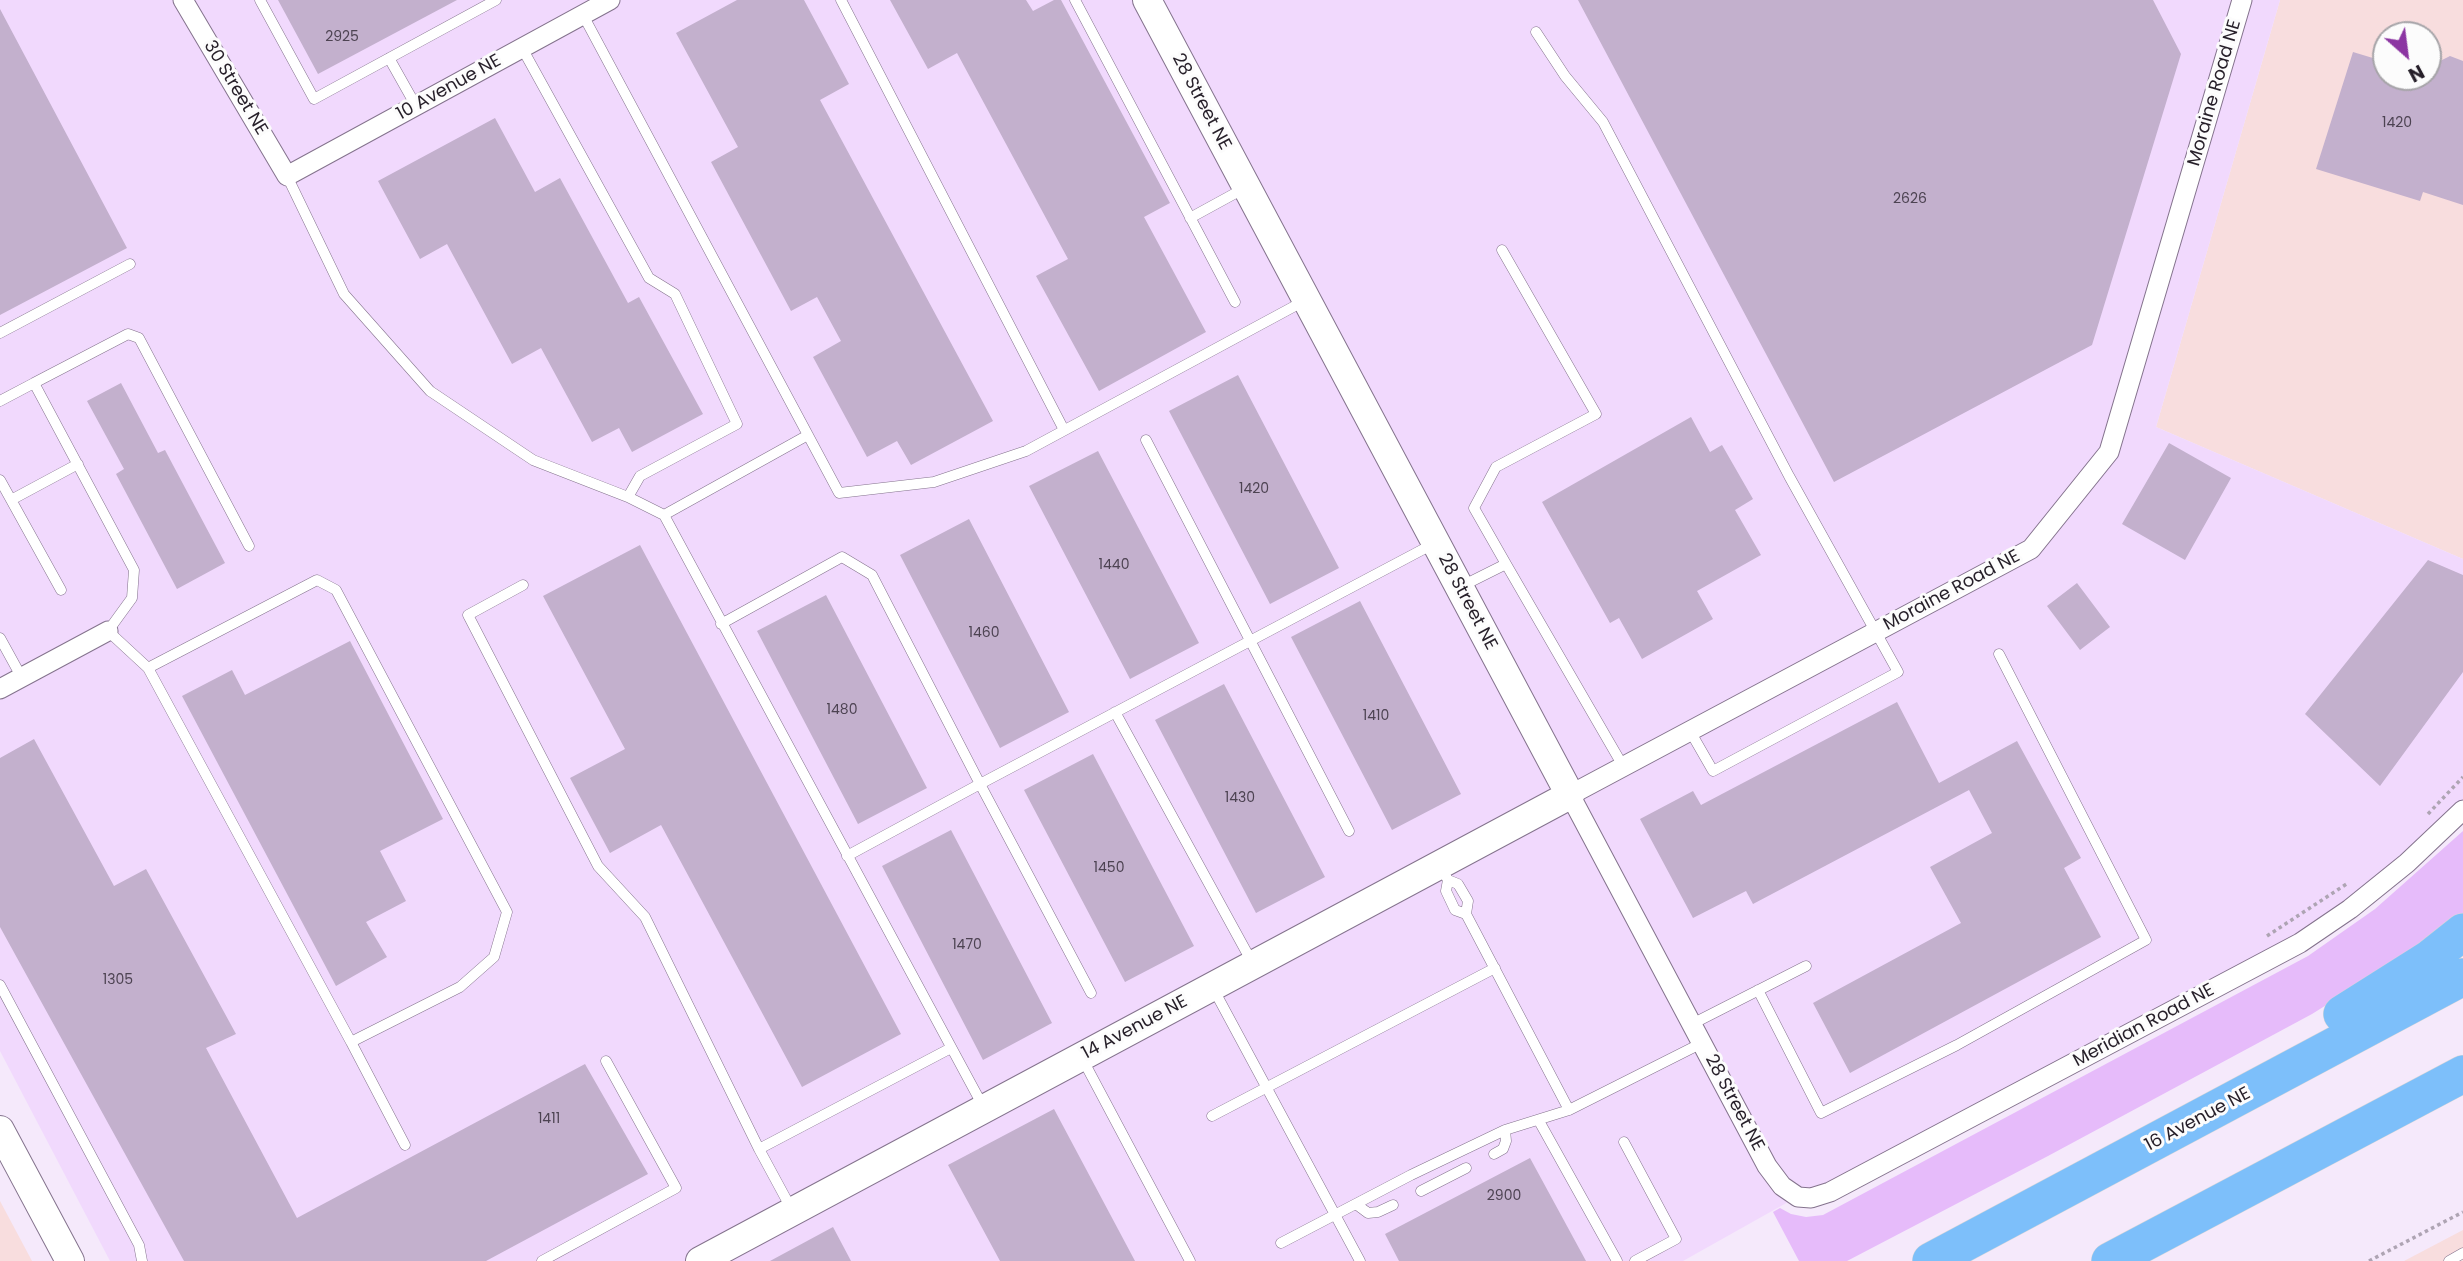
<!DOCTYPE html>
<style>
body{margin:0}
#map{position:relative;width:2463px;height:1261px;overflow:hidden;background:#f5e9fb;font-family:Poppins,sans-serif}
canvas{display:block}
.north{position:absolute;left:2372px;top:21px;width:70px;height:70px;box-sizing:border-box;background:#fcfcfc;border:2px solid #a6a4a8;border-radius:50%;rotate:152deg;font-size:19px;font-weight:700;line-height:28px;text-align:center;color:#261f29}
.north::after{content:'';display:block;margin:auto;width:24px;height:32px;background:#8c35a2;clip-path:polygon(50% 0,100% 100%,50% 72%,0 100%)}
</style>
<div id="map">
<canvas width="2463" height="1261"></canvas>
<div class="north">N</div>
</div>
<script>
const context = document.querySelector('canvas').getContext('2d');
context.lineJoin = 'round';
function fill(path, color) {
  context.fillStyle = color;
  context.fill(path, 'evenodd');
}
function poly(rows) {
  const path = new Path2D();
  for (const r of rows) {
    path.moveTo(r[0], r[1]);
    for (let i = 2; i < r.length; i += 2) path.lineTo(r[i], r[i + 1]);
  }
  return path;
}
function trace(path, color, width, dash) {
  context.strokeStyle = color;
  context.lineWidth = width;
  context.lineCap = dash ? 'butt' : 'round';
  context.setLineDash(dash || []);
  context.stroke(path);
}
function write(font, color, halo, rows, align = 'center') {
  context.font = font + ' Poppins,sans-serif';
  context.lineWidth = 6;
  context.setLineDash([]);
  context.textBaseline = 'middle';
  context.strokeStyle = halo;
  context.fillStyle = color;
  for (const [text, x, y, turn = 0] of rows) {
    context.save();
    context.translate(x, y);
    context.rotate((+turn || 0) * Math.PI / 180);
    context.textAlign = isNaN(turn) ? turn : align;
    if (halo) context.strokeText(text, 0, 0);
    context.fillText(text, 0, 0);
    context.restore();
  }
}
fill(poly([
 [2280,0,2463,0,2463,559,2156,427],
 [2386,35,2428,35,2428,77,2386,77],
 [0,1201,32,1261,0,1261],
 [2463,1230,2463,1261,2404,1261]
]), '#f8ddde');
fill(poly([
 [0,0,2280,0,2156,427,2463,559,2463,810,2350,909,1830,1192,1797,1197,1683,1261,110,1261,0,1051]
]), '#f1d9fd');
fill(poly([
 [2463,831,2463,914,2446,930,2312,1014,2048,1156,1847,1261,1799,1261,1773,1212,1780,1208,1791,1214,1806,1217,1823,1215,2308,956,2375,909]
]), '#e6bbfa');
fill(poly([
 [278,0,457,0,318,74],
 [737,0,804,0,849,84,820,100,993,421,911,465,897,441,867,457,813,357,841,341,817,297,791,311,711,162,738,147,676,33],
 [890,0,1026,0,1033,11,1054,0,1061,0,1170,203,1144,217,1206,332,1099,391,1036,276,1068,259,957,53,928,69],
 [1578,0,2153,0,2181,54,2092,345,1834,482],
 [0,9,127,248,0,315],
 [2353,52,2386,62,2386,77,2434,77,2438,62,2450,56,2463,61,2463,205,2423,192,2420,201,2316,169],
 [495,118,535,192,560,178,628,303,639,297,703,414,632,452,619,428,592,442,541,348,512,364,447,244,420,259,378,181],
 [1238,375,1339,568,1270,604,1169,411],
 [121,383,158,453,165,450,225,563,177,589,116,474,124,469,87,401],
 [1691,417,1710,452,1722,445,1753,499,1735,510,1761,555,1697,591,1713,619,1642,659,1619,618,1610,623,1542,502],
 [2169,443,2231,478,2185,560,2122,524],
 [1098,451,1199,643,1130,679,1029,486],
 [969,519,1069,712,1000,748,900,555],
 [640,545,901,1034,802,1087,661,825,610,853,570,778,625,749,543,596],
 [2428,560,2463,575,2463,672,2380,786,2305,714],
 [2077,583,2110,627,2080,650,2047,606],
 [826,595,927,788,858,824,757,631],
 [1360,601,1461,794,1392,830,1291,637],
 [350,641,443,819,380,851,406,901,366,922,387,957,336,986,182,696,232,670,245,695],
 [1224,684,1325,877,1256,913,1155,720],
 [1897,702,1939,783,2017,741,2081,858,2064,868,2101,937,1850,1073,1813,1003,1961,923,1930,867,1992,833,1969,790,1753,904,1746,891,1693,918,1640,819,1693,791,1701,805],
 [34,739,114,886,146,869,236,1034,206,1048,297,1218,585,1064,648,1174,486,1261,184,1261,0,927,0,758],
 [1093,754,1194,946,1125,982,1024,790],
 [951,830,1052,1023,983,1060,882,866],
 [1054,1109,1135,1261,1000,1261,948,1165],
 [1530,1158,1586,1261,1399,1261,1385,1234],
 [833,1227,851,1261,770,1261]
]), '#c3b0cd');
const lane = poly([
 [260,0,314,99,496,0],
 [841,0,1064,430],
 [1075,0,1235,302],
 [583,15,839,493,934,482,1026,451,1306,300],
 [1536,32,1565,76,1603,122,1789,476,1898,672,1713,771,1690,731],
 [522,48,649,278,675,294,737,424,640,476,628,497],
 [389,58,416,106],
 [287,176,344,294,430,391,533,460,628,497,664,515,808,435],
 [1190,218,1243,189],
 [1502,250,1596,414,1496,467,1474,508,1506,564],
 [0,333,130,264],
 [0,401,34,383],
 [1146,440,1349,831],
 [0,480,61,590],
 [11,500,78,464],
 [664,515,984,1108],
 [523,585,468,615,598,866,645,917,759,1149,951,1048],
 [1462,586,1506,564,1623,766],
 [721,624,842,557,872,575,980,784,1435,543],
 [0,638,22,678],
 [148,668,317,580,336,590,507,912,494,957,460,987,351,1042,148,668,108,631,132,598,134,570,34,383,128,334,139,338,249,546],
 [1115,712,1253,964],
 [847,856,980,784,1091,993],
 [1441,868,1448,880,1458,884,1468,901,1466,914,1569,1110],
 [1448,880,1446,891,1455,910,1466,914],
 [0,985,139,1245,142,1261],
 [1214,990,1360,1261],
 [1758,990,1821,1113,1957,1045,2146,940,1999,654],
 [1692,1024,1806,966],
 [351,1042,405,1145],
 [1083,1060,1190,1261],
 [1212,1116,1495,968],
 [1539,1121,1617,1261],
 [1624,1142,1676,1239,1635,1261],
 [759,1149,792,1210],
 [1494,1154,1503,1149,1506,1141,1505,1130],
 [1421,1191,1466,1168],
 [1356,1204,1368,1213,1378,1212,1393,1205],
 [1281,1243,1411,1175,1505,1130,1569,1110,1702,1043],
 [542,1261,676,1188,606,1061],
 [2449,1261,2463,1253]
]);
const street = poly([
 [183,0,287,176,610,0],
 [2242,0,2109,452,2031,549,1570,795,1767,1166,1782,1186,1798,1197,1811,1198,1830,1192,2300,943,2350,909,2407,863,2463,810],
 [0,689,108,631]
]);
const secondary = poly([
 [0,1130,70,1261],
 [700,1261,1570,795,1147,0]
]);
const highway = poly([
 [2342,1014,2429,959,2463,932],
 [1931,1261,2463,977],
 [2110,1261,2463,1074]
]);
trace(lane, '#84738d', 11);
trace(street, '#84738d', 21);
trace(secondary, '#84738d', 30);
trace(highway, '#d8d7d8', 38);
trace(poly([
 [2428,814,2463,777],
 [2267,936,2348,883],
 [2369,1261,2463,1212]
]), '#aea4b3', 3.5, [3.5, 3.5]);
trace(lane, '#fff', 10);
trace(street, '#fff', 19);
trace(secondary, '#fff', 28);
trace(highway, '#7dbffa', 37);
write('14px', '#4d4352', null, [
 ["2925",342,37],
 ["1420",2397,123],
 ["2626",1910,199],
 ["1420",1254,489],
 ["1440",1114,565],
 ["1460",984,633],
 ["1480",842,710],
 ["1410",1376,716],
 ["1430",1240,798],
 ["1450",1109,868],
 ["1470",967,945],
 ["1305",118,980],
 ["1411",549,1119],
 ["2900",1504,1196]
]);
write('18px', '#261f29', '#fcfcfc', [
 ["30 Street NE",235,88,59],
 ["10 Avenue NE",449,88,-29],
 ["Moraine Road NE",2215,93,-74],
 ["28 Street NE",1201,102,62],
 ["Moraine Road NE",1952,591,-28],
 ["28 Street NE",1467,602,62],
 ["Meridian Road NE",2144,1026,-28],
 ["14 Avenue NE",1135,1028,-28],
 ["28 Street NE",1734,1103,62],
 ["16 Avenue NE",2198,1120,-28]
]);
</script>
